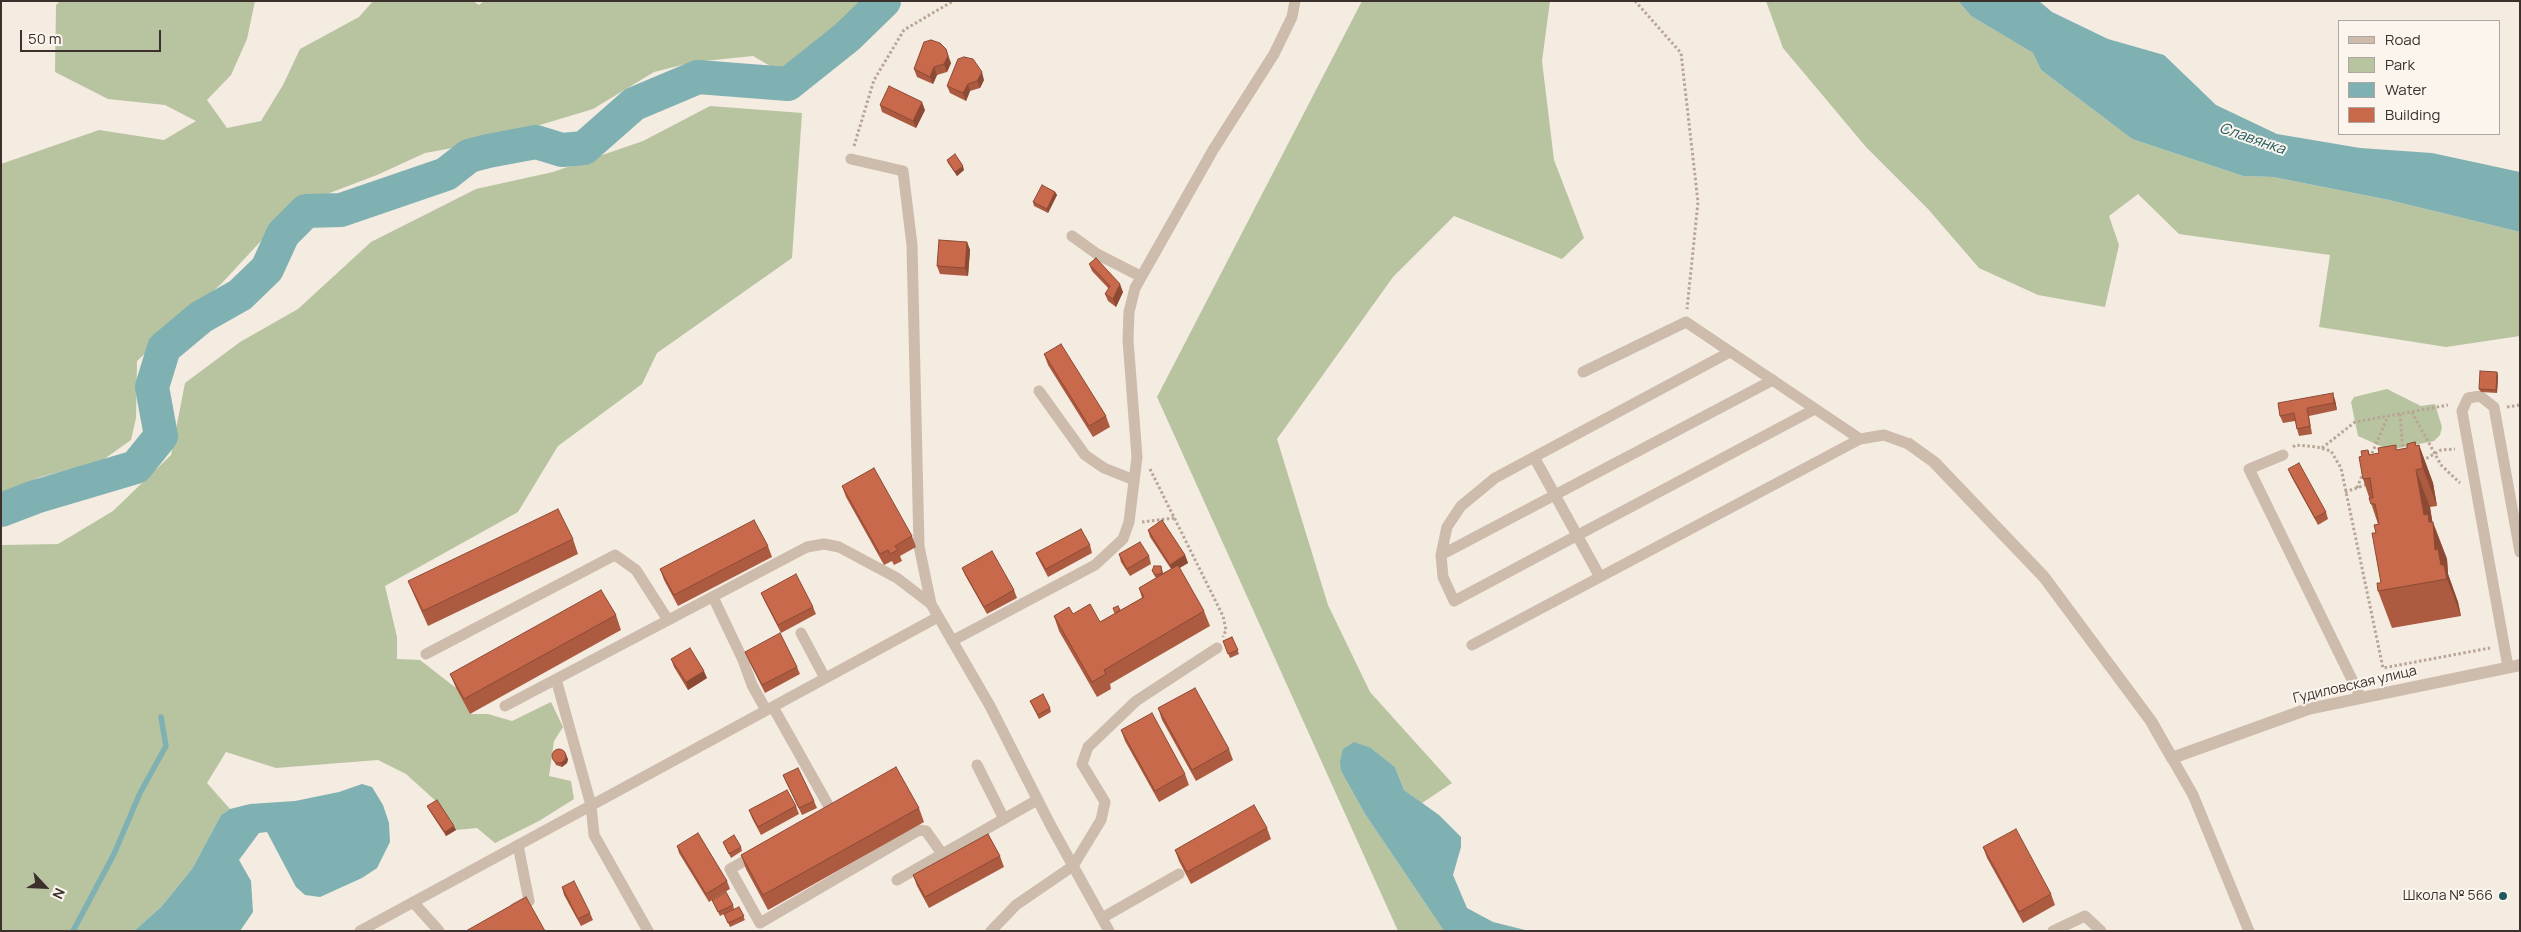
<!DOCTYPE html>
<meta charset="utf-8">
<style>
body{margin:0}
#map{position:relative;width:2521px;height:932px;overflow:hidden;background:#f4ebe1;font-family:Manrope,sans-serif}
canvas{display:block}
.frame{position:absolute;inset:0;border:2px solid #3b302b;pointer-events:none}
.legend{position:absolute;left:2338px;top:20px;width:162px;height:115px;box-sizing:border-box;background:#fbf5ee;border:1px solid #aea6a0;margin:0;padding:6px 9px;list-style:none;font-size:15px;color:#3b302b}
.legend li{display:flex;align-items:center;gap:10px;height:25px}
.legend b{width:25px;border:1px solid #aea6a0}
.north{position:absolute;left:20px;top:862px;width:50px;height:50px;-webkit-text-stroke:4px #fbf5ee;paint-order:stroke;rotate:115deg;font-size:14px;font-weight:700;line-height:20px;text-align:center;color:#3b302b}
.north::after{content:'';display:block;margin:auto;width:18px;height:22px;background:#3b302b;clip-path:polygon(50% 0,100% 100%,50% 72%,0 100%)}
.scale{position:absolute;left:20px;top:30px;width:141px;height:22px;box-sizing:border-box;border:2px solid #3b302b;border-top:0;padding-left:6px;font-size:15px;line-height:18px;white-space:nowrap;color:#3b302b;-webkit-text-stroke:4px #fbf5ee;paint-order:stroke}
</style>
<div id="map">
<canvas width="2521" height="932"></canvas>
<div class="frame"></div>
<ul class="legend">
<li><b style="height:6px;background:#cdbbac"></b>Road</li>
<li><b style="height:14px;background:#b8c4a0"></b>Park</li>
<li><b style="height:14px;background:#7fb0b2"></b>Water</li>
<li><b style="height:14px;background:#c8694b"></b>Building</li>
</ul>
<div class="north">N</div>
<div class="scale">50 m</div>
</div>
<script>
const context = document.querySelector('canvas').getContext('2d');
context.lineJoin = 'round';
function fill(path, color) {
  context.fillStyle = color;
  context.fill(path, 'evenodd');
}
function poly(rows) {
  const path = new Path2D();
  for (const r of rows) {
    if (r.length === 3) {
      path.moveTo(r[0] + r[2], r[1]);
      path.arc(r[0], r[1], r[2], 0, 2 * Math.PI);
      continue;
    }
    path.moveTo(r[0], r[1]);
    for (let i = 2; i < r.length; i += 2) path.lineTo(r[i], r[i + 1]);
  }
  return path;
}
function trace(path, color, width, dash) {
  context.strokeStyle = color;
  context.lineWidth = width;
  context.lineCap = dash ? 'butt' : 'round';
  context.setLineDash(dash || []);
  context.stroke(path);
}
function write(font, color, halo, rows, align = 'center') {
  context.font = font + ' Manrope,sans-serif';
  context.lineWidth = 4;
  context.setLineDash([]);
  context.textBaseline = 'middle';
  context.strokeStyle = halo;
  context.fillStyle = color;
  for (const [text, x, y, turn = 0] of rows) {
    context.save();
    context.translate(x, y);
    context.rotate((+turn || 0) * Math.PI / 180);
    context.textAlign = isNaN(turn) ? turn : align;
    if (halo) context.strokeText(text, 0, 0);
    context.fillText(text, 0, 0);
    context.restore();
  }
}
fill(poly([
 [60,1,255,1,247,39,231,75,207,100,227,128,261,121,283,85,300,49,359,17,373,1,473,1,479,5,484,1,875,1,784,74,753,56,694,62,654,72,593,109,480,143,425,153,377,175,319,197,272,229,222,283,137,361,136,418,131,440,100,462,40,477,1,495,1,164,99,130,164,140,196,121,165,105,108,99,55,72,56,5],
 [1362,1,1550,1,1542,61,1554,160,1584,238,1562,259,1454,216,1393,277,1277,439,1328,605,1370,692,1452,783,1422,803,1404,790,1395,767,1371,748,1341,771,1365,814,1444,931,1398,931,1157,397],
 [1766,1,1958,1,1971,16,2033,53,2041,70,2132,139,2243,176,2273,177,2389,200,2520,232,2520,336,2446,347,2319,327,2330,255,2179,234,2138,194,2109,216,2119,245,2105,307,2038,295,1979,268,1928,209,1866,147,1783,48],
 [710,106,802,113,792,258,657,353,642,384,558,446,518,512,385,586,397,637,397,659,420,660,456,688,470,714,488,714,512,721,551,702,563,727,554,741,549,776,571,781,574,799,539,821,495,843,477,828,456,830,438,803,406,774,378,760,276,768,226,752,207,783,230,809,221,815,192,869,161,907,134,931,1,931,2,545,58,544,113,511,171,455,185,383,240,342,298,309,371,242,476,189,553,172,643,141],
 [2387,389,2421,406,2435,404,2442,427,2440,435,2434,441,2389,450,2358,436,2351,402,2354,397]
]), '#b8c4a0');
fill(poly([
 [1958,1,2039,1,2052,12,2108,39,2164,55,2216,105,2277,134,2360,148,2432,153,2520,172,2520,232,2389,200,2273,177,2243,176,2132,139,2041,70,2033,53,1971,16],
 [1354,742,1371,748,1395,767,1404,790,1439,815,1461,837,1461,847,1453,875,1467,908,1493,922,1529,931,1444,931,1365,814,1341,771,1340,761,1343,749],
 [362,784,372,787,383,805,389,823,390,842,377,868,362,878,320,897,305,895,296,887,267,832,259,833,239,860,251,881,253,912,240,931,134,931,161,907,192,869,221,815,230,809,250,804,295,801,339,792]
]), '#7fb0b2');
trace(poly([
 [73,931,114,854,140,793,166,746,161,717]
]), '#7fb0b2', 5.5);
trace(poly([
 [1,510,35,497,136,467,161,436,152,387,164,348,201,317,240,295,267,269,283,234,306,211,341,210,446,174,469,156,488,151,536,142,562,150,584,148,634,104,698,77,788,84,847,37,884,1]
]), '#7fb0b2', 34);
trace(poly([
 [1635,1,1681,53,1698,202,1687,309],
 [854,146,874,80,904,30,953,1],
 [2507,407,2520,405],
 [2412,412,2441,465,2460,483],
 [2400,414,2403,451],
 [2293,447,2296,445,2317,447,2331,451,2341,468,2383,668,2490,648],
 [2322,448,2355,422,2448,405],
 [2370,458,2388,416],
 [2422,461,2441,450,2455,449],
 [1150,469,1223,616,1226,630,1223,637],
 [2357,488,2363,473],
 [2345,492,2368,484],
 [1142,522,1174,518]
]), '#b9a596', 3, [2.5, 2.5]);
trace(poly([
 [851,159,903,171,912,245,919,546,931,604],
 [1072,236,1097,254,1140,276],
 [1730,352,1495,478,1461,506,1447,527,1441,555,1443,577,1454,601,1815,409],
 [1583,372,1686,322,1860,439],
 [1039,391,1085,455,1104,468,1134,480],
 [2283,455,2249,469,2361,698],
 [1534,457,1600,577],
 [1441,555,1773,380],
 [713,597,743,660,752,685,766,710],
 [801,633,825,678],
 [952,641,1095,565,1123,539,1129,522,1137,457,1128,340,1129,312,1135,288,1213,150,1274,54,1292,17,1295,1],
 [1472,645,1860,439,1884,435,1909,444],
 [426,654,615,555,636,570,668,620],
 [2508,667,2462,411,2468,398,2480,396,2494,407,2520,552],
 [556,679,591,805,594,835,648,931],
 [505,706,807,547,824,544,839,547,897,578,931,604,990,706,1051,826,1109,931],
 [773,707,832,812],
 [2172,758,2193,795,2249,931],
 [977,765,1004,819],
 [755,855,730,869,760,923,919,830,926,831,943,855],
 [897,880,1037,800],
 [413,902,439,931],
 [515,908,529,901,518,845],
 [1102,918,1179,874],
 [360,931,938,617],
 [991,931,1016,905,1073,866,1101,820,1105,802,1082,764,1088,747,1136,701,1217,648],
 [2053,931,2085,916,2101,931]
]), '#cdbbac', 11);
trace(poly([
 [1909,444,1934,462,2044,577,2151,721,2172,758,2308,709,2520,665]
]), '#cdbbac', 12);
fill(poly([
 [924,42,951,63,947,72,937,75,933,84,917,77,914,69],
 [984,80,980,88,970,91,966,101,950,93,947,86],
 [880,105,925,110,916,128,882,112],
 [947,160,964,170,957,176,948,163],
 [1055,192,1057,195,1048,213,1034,206,1033,202],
 [967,242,970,250,968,276,940,274,937,266],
 [1089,264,1123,292,1116,307,1108,301,1105,294,1109,289,1092,271],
 [1044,354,1106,416,1110,427,1093,437,1048,365],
 [2497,372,2498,376,2497,393,2481,392,2479,389],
 [2335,400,2337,410,2309,416,2312,434,2299,436,2297,429,2295,421,2283,423,2280,416],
 [2415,442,2416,446,2419,445,2433,483,2437,506,2430,507,2432,522,2447,559,2448,574,2458,602,2461,616,2392,628,2378,591,2381,583,2376,533,2378,524,2363,479,2362,456,2368,450,2370,455,2407,448],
 [2288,469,2326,512,2328,519,2318,525,2291,476],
 [842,486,912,536,916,547,900,556,902,561,894,565,892,561,884,565,846,497],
 [1148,530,1185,555,1188,563,1179,568,1204,611,1210,626,1110,684,1111,689,1097,697,1059,631,1054,616,1073,614,1100,622,1142,598,1139,588,1156,578,1154,575,1152,571,1161,566,1163,573,1171,569,1150,537],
 [573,539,578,554,428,626,414,595,408,581],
 [1090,545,1092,553,1048,577,1039,560,1036,553],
 [768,546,772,557,678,606,664,580,660,569],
 [1119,554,1149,556,1151,564,1130,576,1121,562],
 [962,568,1014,590,1017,598,987,614,965,575],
 [761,593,813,607,816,614,781,633,764,600],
 [616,615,621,630,470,714,456,688,450,674],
 [1232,637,1239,654,1230,658,1223,641],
 [745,652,797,667,800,674,765,693,748,659],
 [671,659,707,678,688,690,674,667],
 [1030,701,1050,708,1051,712,1039,719],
 [1158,708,1229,749,1233,760,1196,781,1162,720],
 [1121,730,1185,774,1189,785,1159,802,1125,741],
 [552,757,568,759,567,763,562,767,556,765],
 [783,775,814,801,817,808,802,815,786,782],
 [427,806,456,830,446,836,429,810],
 [796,806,799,814,761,835,752,818,749,810],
 [919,808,924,822,768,910,746,869,741,855],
 [1267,828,1271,839,1191,884,1179,861,1175,850],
 [723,842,741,847,742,851,731,858],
 [677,846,727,881,730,889,713,899,733,905,734,909,720,916,712,900,709,902,679,853],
 [1983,847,2051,894,2055,905,2023,923,1987,858],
 [1000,856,1004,867,929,908,917,886,913,875],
 [562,887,590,913,593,920,581,926,564,895],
 [739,907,745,920,730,927,724,914]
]), '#ac5a40');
fill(poly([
 [946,49,951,63,947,72,944,64],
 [934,67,937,75,933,84,930,77],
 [982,72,984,80,980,88,977,81],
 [968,84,970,91,966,101,963,93],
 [922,102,925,110,916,128,913,121],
 [963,166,964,170,957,176,955,172],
 [1055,192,1057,195,1048,213,1047,209],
 [967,242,970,250,968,276,965,268],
 [1120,284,1123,292,1116,307,1113,299],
 [2497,372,2498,376,2497,393,2496,390],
 [2333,393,2335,400,2337,410,2334,403],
 [2415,442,2421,459,2419,445,2433,483,2437,506,2423,468],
 [2416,470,2430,507,2433,525,2433,522,2447,559,2448,574,2458,602,2461,616,2447,579,2435,550,2424,515],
 [1185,555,1188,563,1173,572,1170,565],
 [704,671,707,678,688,690,686,682],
 [566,755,568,759,567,763,562,767,561,763],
 [454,826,456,830,446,836,445,832]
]), '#8c4a34');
const building = poly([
 [931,40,940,43,946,49,948,56,944,64,934,67,930,77,914,69,924,42,931,40],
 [964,57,973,59,982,72,977,81,968,84,963,93,947,86,958,59,964,57],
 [889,86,922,102,913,121,880,105,889,86],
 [955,154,963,166,955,172,947,160,955,154],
 [1042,185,1055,192,1047,209,1033,202,1042,185],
 [939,240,967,242,965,268,937,266,939,240],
 [1096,258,1120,284,1113,299,1105,294,1110,286,1089,264,1096,258],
 [1061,344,1106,416,1089,426,1044,354,1061,344],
 [2480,371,2497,372,2496,390,2479,389,2480,371],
 [2333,393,2334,403,2307,408,2310,426,2297,429,2294,413,2280,416,2278,403,2333,393],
 [2415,442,2416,446,2419,445,2423,468,2416,470,2424,515,2428,514,2429,522,2433,522,2435,550,2438,549,2441,565,2444,565,2447,579,2378,591,2377,583,2381,583,2372,533,2376,533,2374,525,2379,524,2375,504,2371,504,2369,498,2373,498,2370,478,2363,479,2359,457,2362,456,2361,451,2368,450,2369,455,2379,453,2378,448,2396,445,2396,450,2407,448,2407,444,2415,442],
 [2299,463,2326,512,2315,518,2288,469,2299,463],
 [874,468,912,536,895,546,898,550,890,554,888,550,880,554,842,486,874,468],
 [558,509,573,539,423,611,408,581,558,509],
 [754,520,768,546,674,595,660,569,754,520],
 [1162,520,1185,555,1170,565,1148,530,1162,520],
 [1081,529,1090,545,1046,569,1036,553,1081,529],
 [1140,542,1149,556,1127,569,1119,554,1140,542],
 [992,551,1014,590,984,607,962,568,992,551],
 [1178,565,1204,611,1104,670,1106,674,1092,682,1054,616,1069,607,1073,614,1090,604,1100,622,1144,597,1139,588,1178,565],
 [1154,566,1161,566,1162,573,1156,575,1152,571,1154,566],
 [796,574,813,607,778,625,761,593,796,574],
 [601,590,616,615,464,699,450,674,601,590],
 [1118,606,1120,610,1115,613,1113,608,1118,606],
 [780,633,797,667,762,685,745,652,780,633],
 [1232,637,1238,650,1228,654,1223,641,1232,637],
 [690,648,704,671,686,682,671,659,690,648],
 [1195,688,1229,749,1192,770,1158,708,1195,688],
 [1043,694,1050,708,1038,715,1030,701,1043,694],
 [1152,713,1185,774,1155,791,1121,730,1152,713],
 [559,756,7],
 [896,767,919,808,763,895,741,855,896,767],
 [798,768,814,801,799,808,783,775,798,768],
 [787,790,796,806,758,827,749,810,787,790],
 [437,800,454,826,445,832,427,806,437,800],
 [1254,805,1267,828,1187,872,1175,850,1254,805],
 [2016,829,2051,894,2019,912,1983,847,2016,829],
 [698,833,727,881,706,894,677,846,698,833],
 [988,834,1000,856,925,897,913,875,988,834],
 [734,835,741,847,729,854,723,842,734,835],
 [574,881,590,913,578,919,562,887,574,881],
 [726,892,733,905,718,912,712,900,726,892],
 [526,897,545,931,466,931,526,897],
 [739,907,744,916,728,923,724,914,739,907]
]);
fill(building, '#c8694b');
trace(building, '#8c4a34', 1);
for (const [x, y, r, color] of [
 [2503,896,5,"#1f5a5e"]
]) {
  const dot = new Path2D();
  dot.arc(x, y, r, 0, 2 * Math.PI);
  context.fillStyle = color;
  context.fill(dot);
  trace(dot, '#fbf5ee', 2);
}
write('14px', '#3b302b', '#fbf5ee', [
 ["Гудиловская улица",2355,685,-13]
]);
write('14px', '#3b302b', '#fbf5ee', [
 ["Школа № 566",2493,896]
], 'right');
write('italic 15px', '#1f5a5e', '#fbf5ee', [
 ["Славянка",2252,139,19]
]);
</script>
